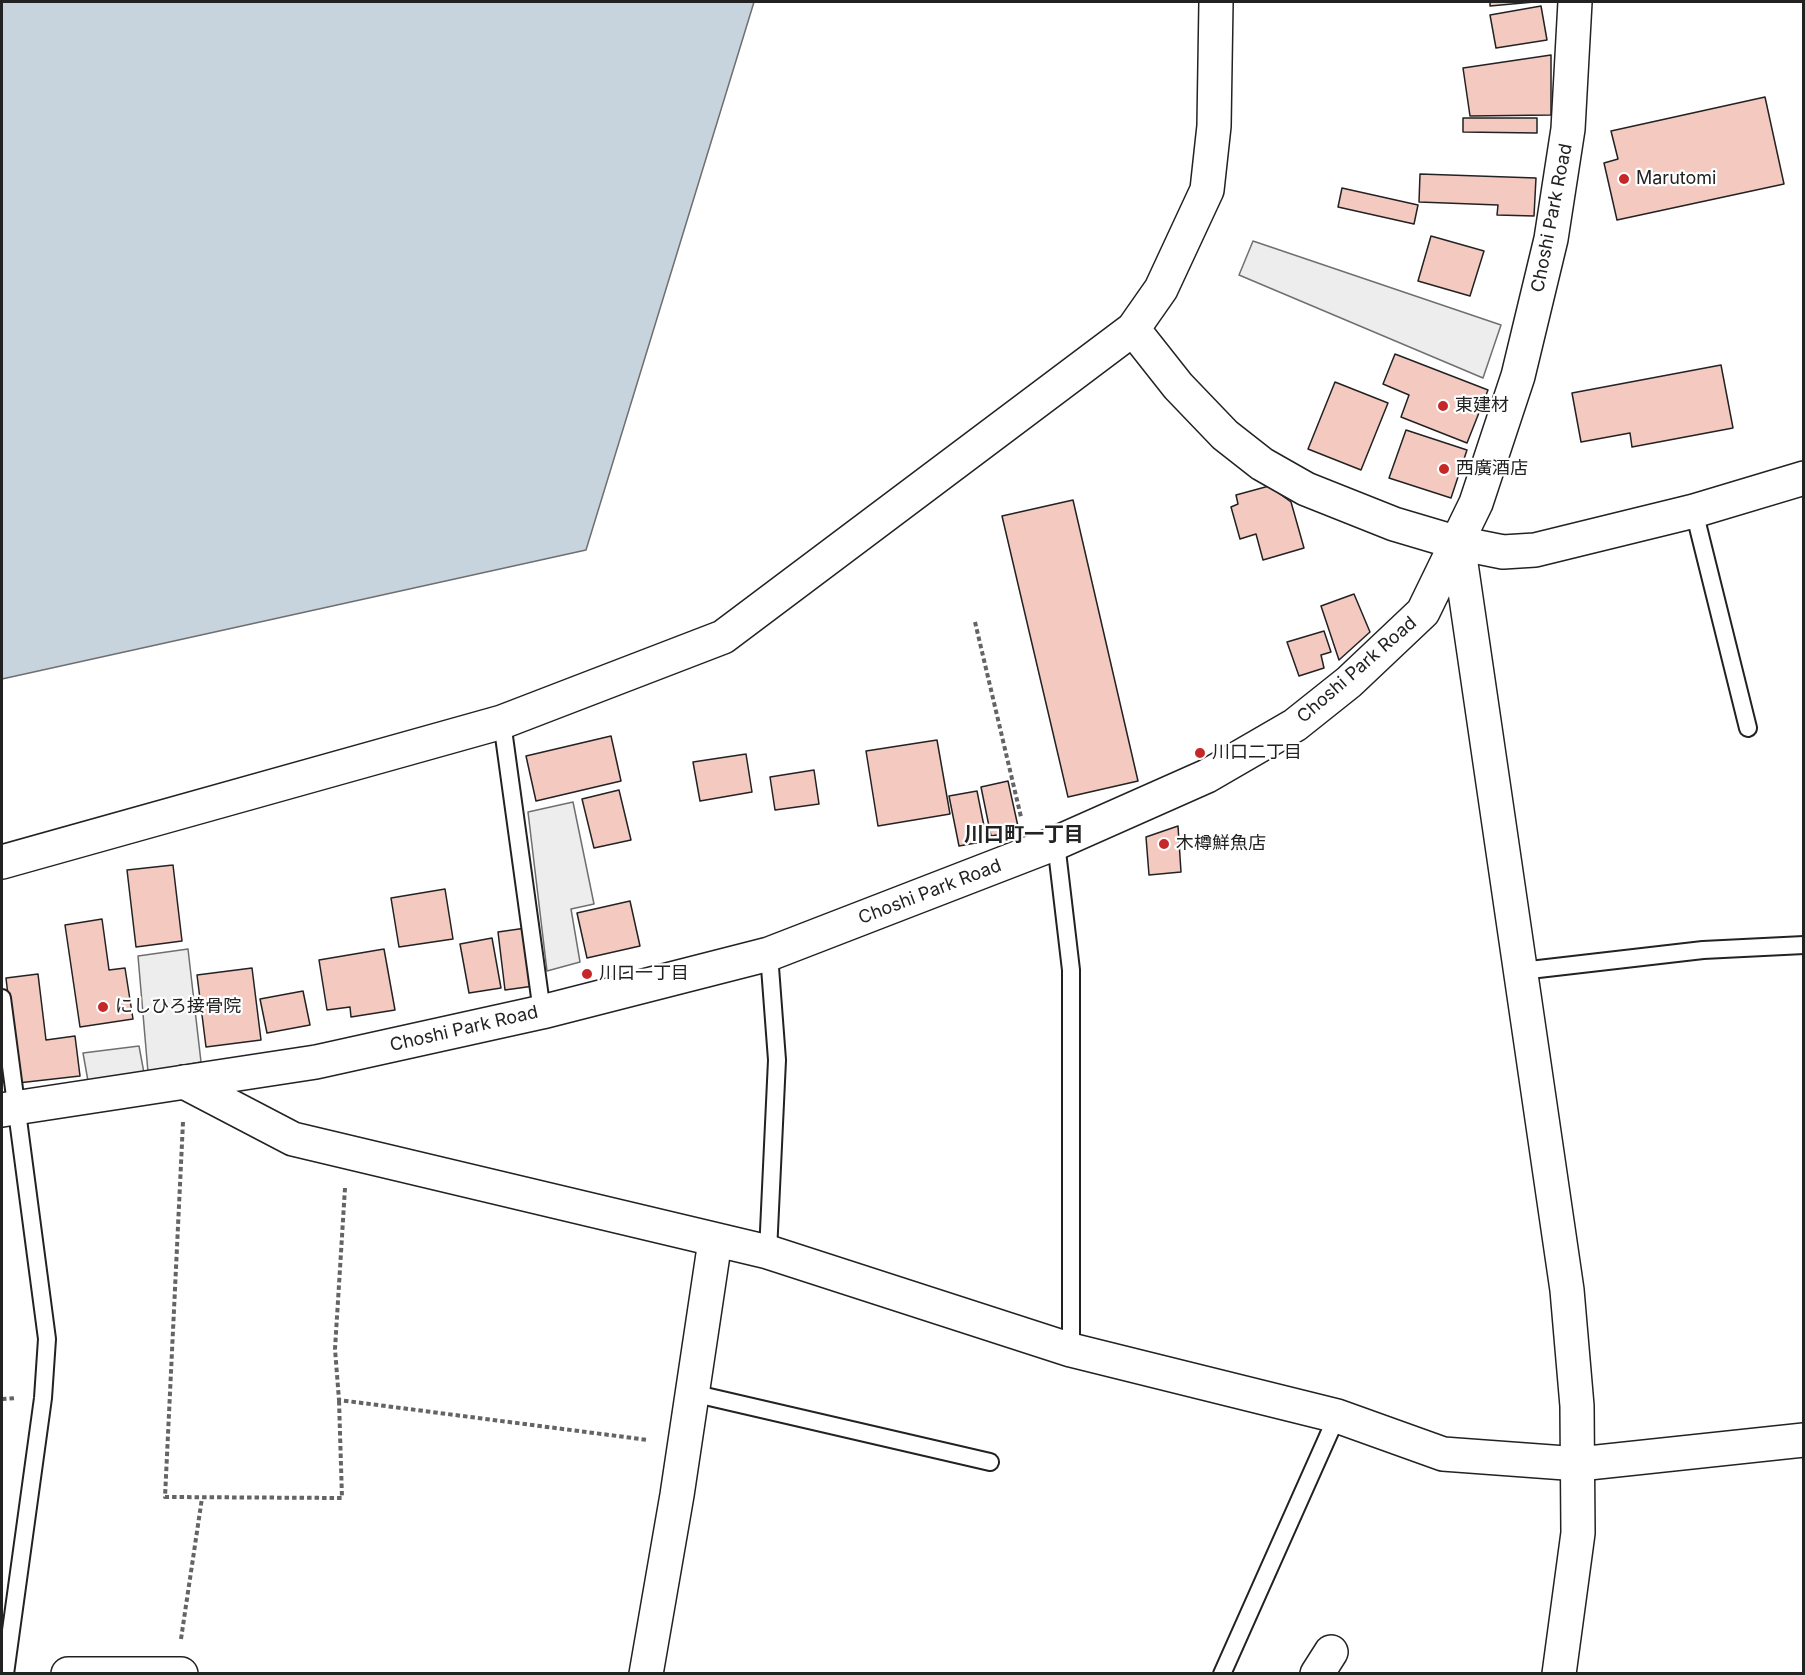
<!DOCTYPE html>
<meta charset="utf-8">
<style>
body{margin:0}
#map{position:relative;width:1805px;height:1675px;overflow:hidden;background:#fff;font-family:Inter,sans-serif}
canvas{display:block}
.frame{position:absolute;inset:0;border:3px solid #222;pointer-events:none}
</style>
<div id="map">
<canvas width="1805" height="1675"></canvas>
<div class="frame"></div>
</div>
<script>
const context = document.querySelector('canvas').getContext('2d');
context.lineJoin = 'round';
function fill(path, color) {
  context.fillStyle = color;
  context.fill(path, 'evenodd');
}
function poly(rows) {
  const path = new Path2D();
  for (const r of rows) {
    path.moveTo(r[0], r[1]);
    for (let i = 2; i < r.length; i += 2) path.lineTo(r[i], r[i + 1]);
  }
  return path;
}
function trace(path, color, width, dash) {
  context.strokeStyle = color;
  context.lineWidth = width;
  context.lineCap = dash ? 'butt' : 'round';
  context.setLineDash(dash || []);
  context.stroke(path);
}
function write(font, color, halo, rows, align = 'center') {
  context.font = font + ' Inter,"Noto Sans JP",sans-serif';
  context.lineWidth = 4.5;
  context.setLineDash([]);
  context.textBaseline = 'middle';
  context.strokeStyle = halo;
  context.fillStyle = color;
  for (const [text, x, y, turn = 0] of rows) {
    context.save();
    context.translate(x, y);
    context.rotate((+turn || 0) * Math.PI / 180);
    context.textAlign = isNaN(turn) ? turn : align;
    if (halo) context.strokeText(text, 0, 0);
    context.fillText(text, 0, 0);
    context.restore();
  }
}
const parking = poly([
 [1253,241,1501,325,1483,378,1239,275,1253,241],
 [573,802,594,904,571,909,580,962,547,971,528,812,573,802],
 [188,949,201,1062,148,1072,138,956,188,949],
 [139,1046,144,1073,88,1081,83,1053,139,1046]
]);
fill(parking, '#ededed');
trace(parking, '#6f6f6f', 1.5);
const water = poly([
 [2,2,754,2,586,550,2,679,2,2]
]);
fill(water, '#c7d3dd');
trace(water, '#6f6f6f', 1.5);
const building = poly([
 [1490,2,1534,2,1490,6,1490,2],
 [1541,6,1547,40,1496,48,1490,15,1541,6],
 [1551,55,1551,115,1470,116,1463,68,1551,55],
 [1765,97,1784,184,1617,220,1604,163,1618,159,1611,131,1765,97],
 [1463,118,1537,118,1537,133,1463,132,1463,118],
 [1420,174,1536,178,1534,216,1497,215,1498,205,1419,202,1420,174],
 [1342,188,1418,205,1414,224,1338,207,1342,188],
 [1431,236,1484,251,1470,296,1418,281,1431,236],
 [1395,354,1488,390,1467,443,1401,417,1409,395,1383,384,1395,354],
 [1721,365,1733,428,1632,447,1630,433,1581,442,1572,393,1721,365],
 [1335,382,1388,403,1361,470,1308,449,1335,382],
 [1406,430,1467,450,1451,498,1389,478,1406,430],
 [1269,486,1291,502,1304,548,1263,560,1256,534,1240,539,1231,507,1238,504,1236,495,1269,486],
 [1073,500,1138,781,1068,797,1002,516,1073,500],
 [1354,594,1370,632,1339,660,1321,606,1354,594],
 [1324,631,1331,652,1321,655,1324,668,1299,676,1287,642,1324,631],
 [611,736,621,781,536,801,526,756,611,736],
 [937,740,950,814,878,826,866,751,937,740],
 [746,754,752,792,700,801,693,762,746,754],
 [814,770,819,804,775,810,770,777,814,770],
 [1008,781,1019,831,991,836,981,787,1008,781],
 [619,790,631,840,594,848,582,799,619,790],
 [977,791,987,841,959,846,949,796,977,791],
 [1178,826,1181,872,1149,875,1146,837,1178,826],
 [173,865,182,941,136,947,127,870,173,865],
 [445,889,453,939,399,947,391,898,445,889],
 [630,901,640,946,587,958,577,913,630,901],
 [102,919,109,970,125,968,133,1019,80,1027,65,925,102,919],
 [526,928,534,986,505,990,498,932,526,928],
 [492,938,501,988,469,993,460,944,492,938],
 [384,949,395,1010,351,1017,350,1007,327,1010,319,960,384,949],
 [252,968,261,1040,206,1047,197,975,252,968],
 [38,974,46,1040,75,1036,80,1076,18,1083,6,978,38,974],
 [303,991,310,1025,267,1033,260,999,303,991]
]);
fill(building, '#f3c9c0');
trace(building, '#222', 1.5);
const lane = poly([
 [1694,511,1748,728],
 [502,722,542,1012],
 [1056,843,1071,970,1071,1350],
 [1521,971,1703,950,1804,945],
 [2,998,47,1339,43,1398,5,1674],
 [768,1252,777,1060,769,954],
 [692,1393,990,1462],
 [1222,1674,1337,1416]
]);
const street = poly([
 [1458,543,1503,552,1535,550,1694,511,1804,478],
 [184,1082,293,1139,768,1252,1071,1350,1337,1416,1443,1454,1579,1464,1804,1440],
 [68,1674,181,1674],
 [646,1674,677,1495,715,1241],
 [1317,1674,1331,1652]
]);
const secondary = poly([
 [1133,329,1178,386,1225,435,1262,464,1306,489,1394,524,1458,543,1567,1290,1577,1406,1578,1533,1559,1674],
 [2,862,502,722,723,637,1133,329,1161,289,1207,190,1214,126,1216,2],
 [2,1110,316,1062,542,1012,769,954,1056,843,1207,776,1295,725,1349,682,1423,612,1476,503,1518,376,1551,239,1568,129,1575,2]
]);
trace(lane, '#222', 20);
trace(street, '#222', 36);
trace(secondary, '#222', 36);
trace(poly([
 [975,622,1021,817],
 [183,1122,165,1497,342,1498,339,1400],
 [345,1188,335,1349,339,1400,648,1440],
 [2,1399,16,1398],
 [181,1639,202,1498]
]), '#646464', 4, [4.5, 3]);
trace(lane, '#fff', 16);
trace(street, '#fff', 33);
trace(secondary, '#fff', 33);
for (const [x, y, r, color] of [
 [1624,179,6,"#c62828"],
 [1443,406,6,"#c62828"],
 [1444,469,6,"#c62828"],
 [1200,753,6,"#c62828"],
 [1164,844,6,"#c62828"],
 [587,974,6,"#c62828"],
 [103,1007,6,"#c62828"]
]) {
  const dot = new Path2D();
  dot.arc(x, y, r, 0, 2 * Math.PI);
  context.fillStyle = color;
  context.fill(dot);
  trace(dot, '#fff', 2);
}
write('18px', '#222', '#fff', [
 ["Marutomi",1636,179],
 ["東建材",1455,406],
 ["西廣酒店",1456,469],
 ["川口二丁目",1212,753],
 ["木樽鮮魚店",1176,844],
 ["川口一丁目",599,974],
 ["にしひろ接骨院",115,1007]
], 'left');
write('18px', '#222', '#fff', [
 ["Choshi Park Road",1552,218,-79],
 ["Choshi Park Road",1357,670,-41],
 ["Choshi Park Road",930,892,-21],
 ["Choshi Park Road",464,1029,-13]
]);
write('bold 20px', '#222', '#fff', [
 ["川口町一丁目",1024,835]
]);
</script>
